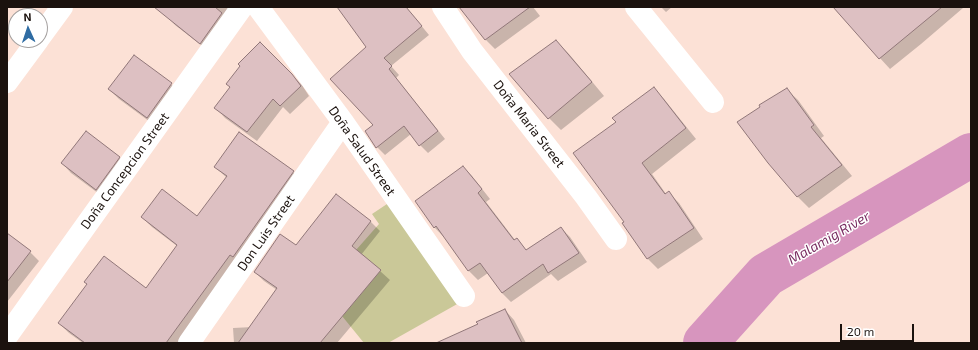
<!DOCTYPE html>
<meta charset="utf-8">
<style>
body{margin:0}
#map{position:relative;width:978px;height:350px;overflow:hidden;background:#fce1d6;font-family:"Exo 2",sans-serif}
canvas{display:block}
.frame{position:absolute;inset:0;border:8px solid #1b120e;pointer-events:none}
.north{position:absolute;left:8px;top:8px;width:40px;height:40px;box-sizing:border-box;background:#fff;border:1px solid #a4a09f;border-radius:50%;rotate:357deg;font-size:11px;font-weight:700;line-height:16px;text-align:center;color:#1b120e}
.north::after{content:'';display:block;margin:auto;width:14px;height:18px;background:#2f6ca3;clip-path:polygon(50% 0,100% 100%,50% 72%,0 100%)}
.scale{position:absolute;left:840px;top:324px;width:74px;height:18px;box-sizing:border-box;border:2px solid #1b120e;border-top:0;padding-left:5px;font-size:12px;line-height:14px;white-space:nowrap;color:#1b120e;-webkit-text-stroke:3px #fff;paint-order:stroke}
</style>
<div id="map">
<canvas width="978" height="350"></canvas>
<div class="frame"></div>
<div class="north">N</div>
<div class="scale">20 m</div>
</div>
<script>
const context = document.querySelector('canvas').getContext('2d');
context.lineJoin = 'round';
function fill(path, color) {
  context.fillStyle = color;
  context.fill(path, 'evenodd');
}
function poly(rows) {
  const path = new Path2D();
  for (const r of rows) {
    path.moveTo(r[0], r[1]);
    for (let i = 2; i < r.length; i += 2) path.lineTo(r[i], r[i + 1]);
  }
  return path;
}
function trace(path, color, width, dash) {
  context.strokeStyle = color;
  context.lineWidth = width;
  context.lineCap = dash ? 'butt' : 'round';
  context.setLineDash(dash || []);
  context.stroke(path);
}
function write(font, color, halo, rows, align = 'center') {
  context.font = font + ' "Exo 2",sans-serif';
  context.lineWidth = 3;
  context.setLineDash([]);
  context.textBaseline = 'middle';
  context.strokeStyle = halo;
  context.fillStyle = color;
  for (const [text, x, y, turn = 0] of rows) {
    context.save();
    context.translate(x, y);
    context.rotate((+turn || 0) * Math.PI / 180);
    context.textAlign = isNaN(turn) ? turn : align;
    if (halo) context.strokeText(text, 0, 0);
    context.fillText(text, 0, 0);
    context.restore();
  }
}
fill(poly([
 [390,202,459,303,388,343,364,343,342,316,356,250,379,224,372,214]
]), '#cac898');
fill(poly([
 [172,7,239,7,210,52,175,25,166,15],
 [340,7,406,7,429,35,391,66,399,75,396,78,445,139,428,153,420,145,411,134,385,155,377,147,366,132,374,125,368,47],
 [460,7,533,7,540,16,495,49,486,40],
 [661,7,672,7,666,12],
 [833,7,962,7,963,8,921,44,890,69],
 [556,41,569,54,604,96,561,130,549,118],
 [260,44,302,85,309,96,290,114,283,107,257,141,225,118,216,108,232,87,242,66],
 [134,56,171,84,181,94,157,127,119,99,109,89],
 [654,89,664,99,696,139,652,174,666,194,669,193,679,203,703,239,658,269,648,259,624,223,625,222,617,122],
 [786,89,798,100,824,136,821,138,852,176,809,208,798,197,769,162],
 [119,157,129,167,106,199,71,173,62,163],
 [215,167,293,172,303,182,184,343,83,343,69,333,59,323,147,289,177,246,152,227,142,217,197,218,227,178],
 [463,167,472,176,490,199,486,202,515,240,517,239,527,251,561,228,570,237,587,262,558,281,551,274,511,302,502,293,488,273,478,280,469,271,444,236,444,237,434,227],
 [336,195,371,222,380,231,361,255,380,271,390,280,337,343,234,343,233,328,253,327,277,290,264,281,255,272,296,247],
 [7,235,30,252,39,261,7,302],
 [505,310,514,320,526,343,439,343,479,325]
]), '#0003');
trace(poly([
 [705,343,766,275,971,155]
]), '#d795be', 44);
const building = poly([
 [154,7,215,7,222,13,200,44,154,7],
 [337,7,406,7,422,26,384,58,392,66,389,69,438,131,419,146,404,126,376,148,365,131,373,125,330,79,366,47,337,7],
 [459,7,530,7,485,40,459,7],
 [833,7,942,7,879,59,833,7],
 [556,40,592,82,548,119,509,74,556,40],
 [260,42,292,74,301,86,280,106,273,99,247,132,214,108,230,87,226,84,240,66,238,64,260,42],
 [134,55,172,83,147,118,108,89,134,55],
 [654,87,686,128,642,163,665,194,669,191,694,228,647,259,622,223,624,222,573,153,616,122,612,118,654,87],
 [787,88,814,125,811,127,842,165,797,197,768,163,737,122,760,107,759,105,787,88],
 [86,131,120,157,96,190,61,163,86,131],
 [239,132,294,171,233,257,230,255,166,343,85,343,58,323,87,284,84,282,104,256,146,288,177,245,141,217,162,189,197,216,227,176,214,167,239,132],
 [463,166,482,189,478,193,514,240,517,238,526,250,561,227,579,253,548,273,543,264,502,293,480,263,468,271,436,226,434,228,415,201,463,166],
 [336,194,371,221,352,246,381,270,320,343,238,343,277,288,254,272,280,234,296,245,336,194],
 [7,233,31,251,7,282,7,233],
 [505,309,522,343,436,343,478,324,476,322,505,309]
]);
fill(building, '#ddc0c2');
trace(building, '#917779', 1);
trace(poly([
 [258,7,343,122,464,296],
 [443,7,472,51,586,197,616,239],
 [636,7,713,102],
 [40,37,62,7],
 [7,82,38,40],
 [7,336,242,7],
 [189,343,343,122]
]), '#fff', 22);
write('13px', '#1b120e', '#fff', [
 ["Doña Maria Street",529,124,52],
 ["Doña Salud Street",362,151,55],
 ["Doña Concepcion Street",125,171,-54],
 ["Don Luis Street",266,233,-55]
]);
write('italic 14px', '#792c61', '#fff', [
 ["Malamig River",829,238,-30]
]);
</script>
